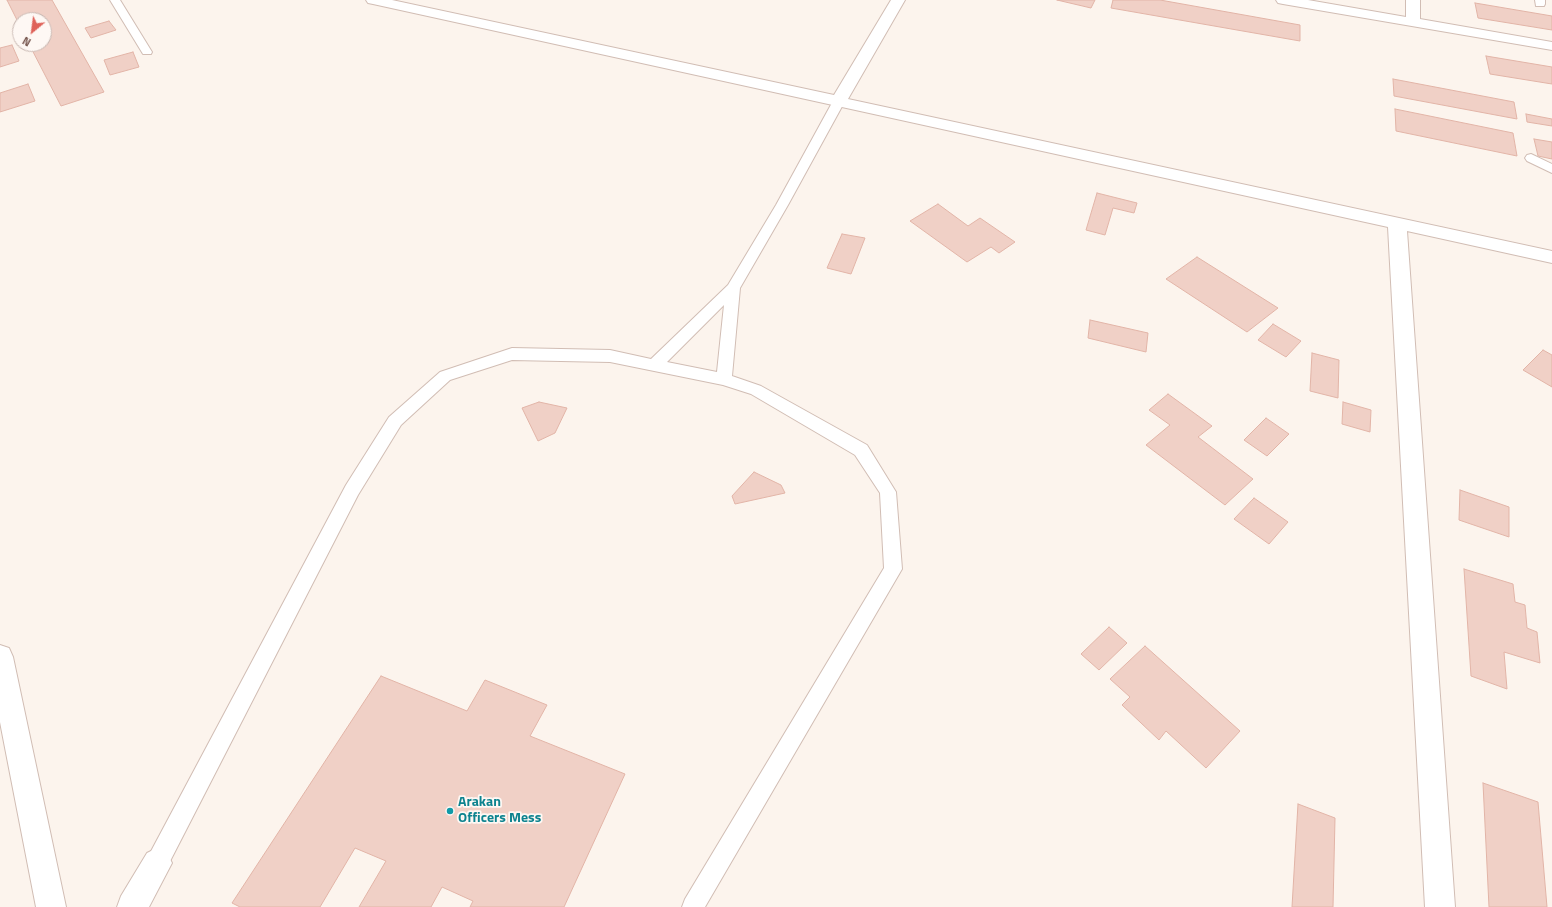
<!DOCTYPE html>
<style>
body{margin:0}
#map{position:relative;width:1552px;height:907px;overflow:hidden;background:#fcf4ed;font-family:"Titillium Web",sans-serif}
canvas{display:block}
.north{position:absolute;left:12px;top:12px;width:40px;height:40px;box-sizing:border-box;background:#fef8f4;border:1px solid #c8b8b2;border-radius:50%;rotate:209deg;font-size:11px;font-weight:700;line-height:16px;text-align:center;color:#77574f}
.north::after{content:'';display:block;margin:auto;width:14px;height:18px;background:#df6259;clip-path:polygon(50% 0,100% 100%,50% 72%,0 100%)}
</style>
<div id="map">
<canvas width="1552" height="907"></canvas>
<div class="north">N</div>
</div>
<script>
const context = document.querySelector('canvas').getContext('2d');
context.lineJoin = 'round';
function fill(path, color) {
  context.fillStyle = color;
  context.fill(path, 'evenodd');
}
function poly(rows) {
  const path = new Path2D();
  for (const r of rows) {
    path.moveTo(r[0], r[1]);
    for (let i = 2; i < r.length; i += 2) path.lineTo(r[i], r[i + 1]);
  }
  return path;
}
function trace(path, color, width, dash) {
  context.strokeStyle = color;
  context.lineWidth = width;
  context.lineCap = dash ? 'butt' : 'round';
  context.setLineDash(dash || []);
  context.stroke(path);
}
function write(font, color, halo, rows, align = 'center') {
  context.font = font + ' "Titillium Web",sans-serif';
  context.lineWidth = 3.5;
  context.setLineDash([]);
  context.textBaseline = 'middle';
  context.strokeStyle = halo;
  context.fillStyle = color;
  for (const [text, x, y, turn = 0] of rows) {
    context.save();
    context.translate(x, y);
    context.rotate((+turn || 0) * Math.PI / 180);
    context.textAlign = isNaN(turn) ? turn : align;
    if (halo) context.strokeText(text, 0, 0);
    context.fillText(text, 0, 0);
    context.restore();
  }
}
const building = poly([
 [7,0,52,0,104,92,61,106,29,44,44,44,44,20,20,20,20,26,7,0],
 [1057,0,1095,0,1091,8,1057,0],
 [1113,0,1160,0,1300,25,1300,41,1111,8,1113,0],
 [1475,3,1552,16,1552,30,1478,18,1475,3],
 [109,21,116,30,91,38,85,28,109,21],
 [12,45,19,61,0,67,0,48,12,45],
 [133,52,139,67,110,75,104,60,133,52],
 [1486,56,1552,67,1552,84,1490,74,1486,56],
 [1393,79,1514,102,1517,119,1394,96,1393,79],
 [28,84,35,101,0,112,0,93,28,84],
 [1395,109,1513,133,1517,156,1396,131,1395,109],
 [1526,114,1552,119,1552,126,1527,122,1526,114],
 [1534,139,1552,142,1552,159,1538,156,1534,139],
 [1097,193,1137,203,1134,213,1113,208,1105,235,1086,230,1097,193],
 [938,204,968,226,980,218,1015,242,999,253,991,247,967,262,910,221,938,204],
 [842,234,865,238,851,274,827,268,842,234],
 [1197,257,1278,308,1247,332,1166,279,1197,257],
 [1090,320,1148,333,1146,352,1088,338,1090,320],
 [1273,324,1301,341,1286,357,1258,340,1273,324],
 [1543,350,1552,355,1552,387,1523,370,1543,350],
 [1312,353,1339,360,1338,398,1310,391,1312,353],
 [1168,394,1212,426,1198,437,1253,479,1225,505,1146,445,1170,425,1149,410,1168,394],
 [539,402,567,408,555,433,538,441,522,408,539,402],
 [1343,402,1371,410,1370,432,1342,424,1343,402],
 [1266,418,1289,434,1267,456,1244,440,1266,418],
 [754,472,781,485,785,493,735,504,732,496,754,472],
 [1460,490,1509,507,1509,537,1459,520,1460,490],
 [1254,498,1288,522,1269,544,1234,519,1254,498],
 [1464,569,1513,584,1515,602,1525,605,1527,628,1537,632,1540,663,1504,652,1507,689,1471,676,1464,569],
 [1109,627,1127,643,1099,670,1081,654,1109,627],
 [1145,646,1240,731,1206,768,1166,731,1159,740,1122,705,1130,697,1110,679,1145,646],
 [381,676,467,711,485,680,547,705,530,736,625,774,564,907,470,907,473,901,442,887,431,907,359,907,386,861,355,848,320,907,240,907,232,903,381,676],
 [1483,783,1538,802,1547,907,1489,907,1483,783],
 [1298,804,1335,818,1333,907,1292,907,1298,804]
]);
fill(building, '#f0d0c6');
trace(building, '#e2b4a7', 1);
const service = poly([
 [110,0,120,0,152,52,151,54,143,54,110,0],
 [1535,0,1545,0,1545,4,1544,6,1536,6,1535,0],
 [839,98,843,99,845,101,788,205,740,288,732,376,761,386,867,445,896,492,902,569,705,907,682,907,685,899,884,568,880,493,855,455,751,394,723,385,610,362,512,360,450,380,401,425,358,495,165,871,157,874,149,871,146,863,149,855,346,485,389,417,440,372,512,348,610,350,651,359,728,285,776,205,833,101,835,99,839,98],
 [724,305,717,372,667,362,724,305],
 [1531,154,1552,164,1552,173,1527,161,1525,158,1527,155,1531,154]
]);
const minor = poly([
 [366,0,392,0,834,95,891,0,905,0,848,99,1552,251,1552,263,1407,231,1455,907,1425,907,1388,227,373,4,368,3,366,0],
 [1276,0,1308,0,1406,17,1406,0,1420,0,1420,19,1552,42,1552,50,1283,4,1278,3,1276,0],
 [0,645,9,648,13,657,66,907,36,907,0,722,0,645],
 [157,848,167,853,172,863,149,907,117,907,121,896,147,853,157,848]
]);
trace(service, '#d1bdb4', 2);
trace(minor, '#d1bdb4', 2);
fill(service, '#fff');
fill(minor, '#fff');
for (const [x, y, r, color] of [
 [450,811,4,"#0f9aa8"]
]) {
  const dot = new Path2D();
  dot.arc(x, y, r, 0, 2 * Math.PI);
  context.fillStyle = color;
  context.fill(dot);
  trace(dot, '#fef8f4', 1.5);
}
write('bold 14px', '#0d838f', '#fef8f4', [
 ["Arakan",458,803],
 ["Officers Mess",458,819]
], 'left');
</script>
